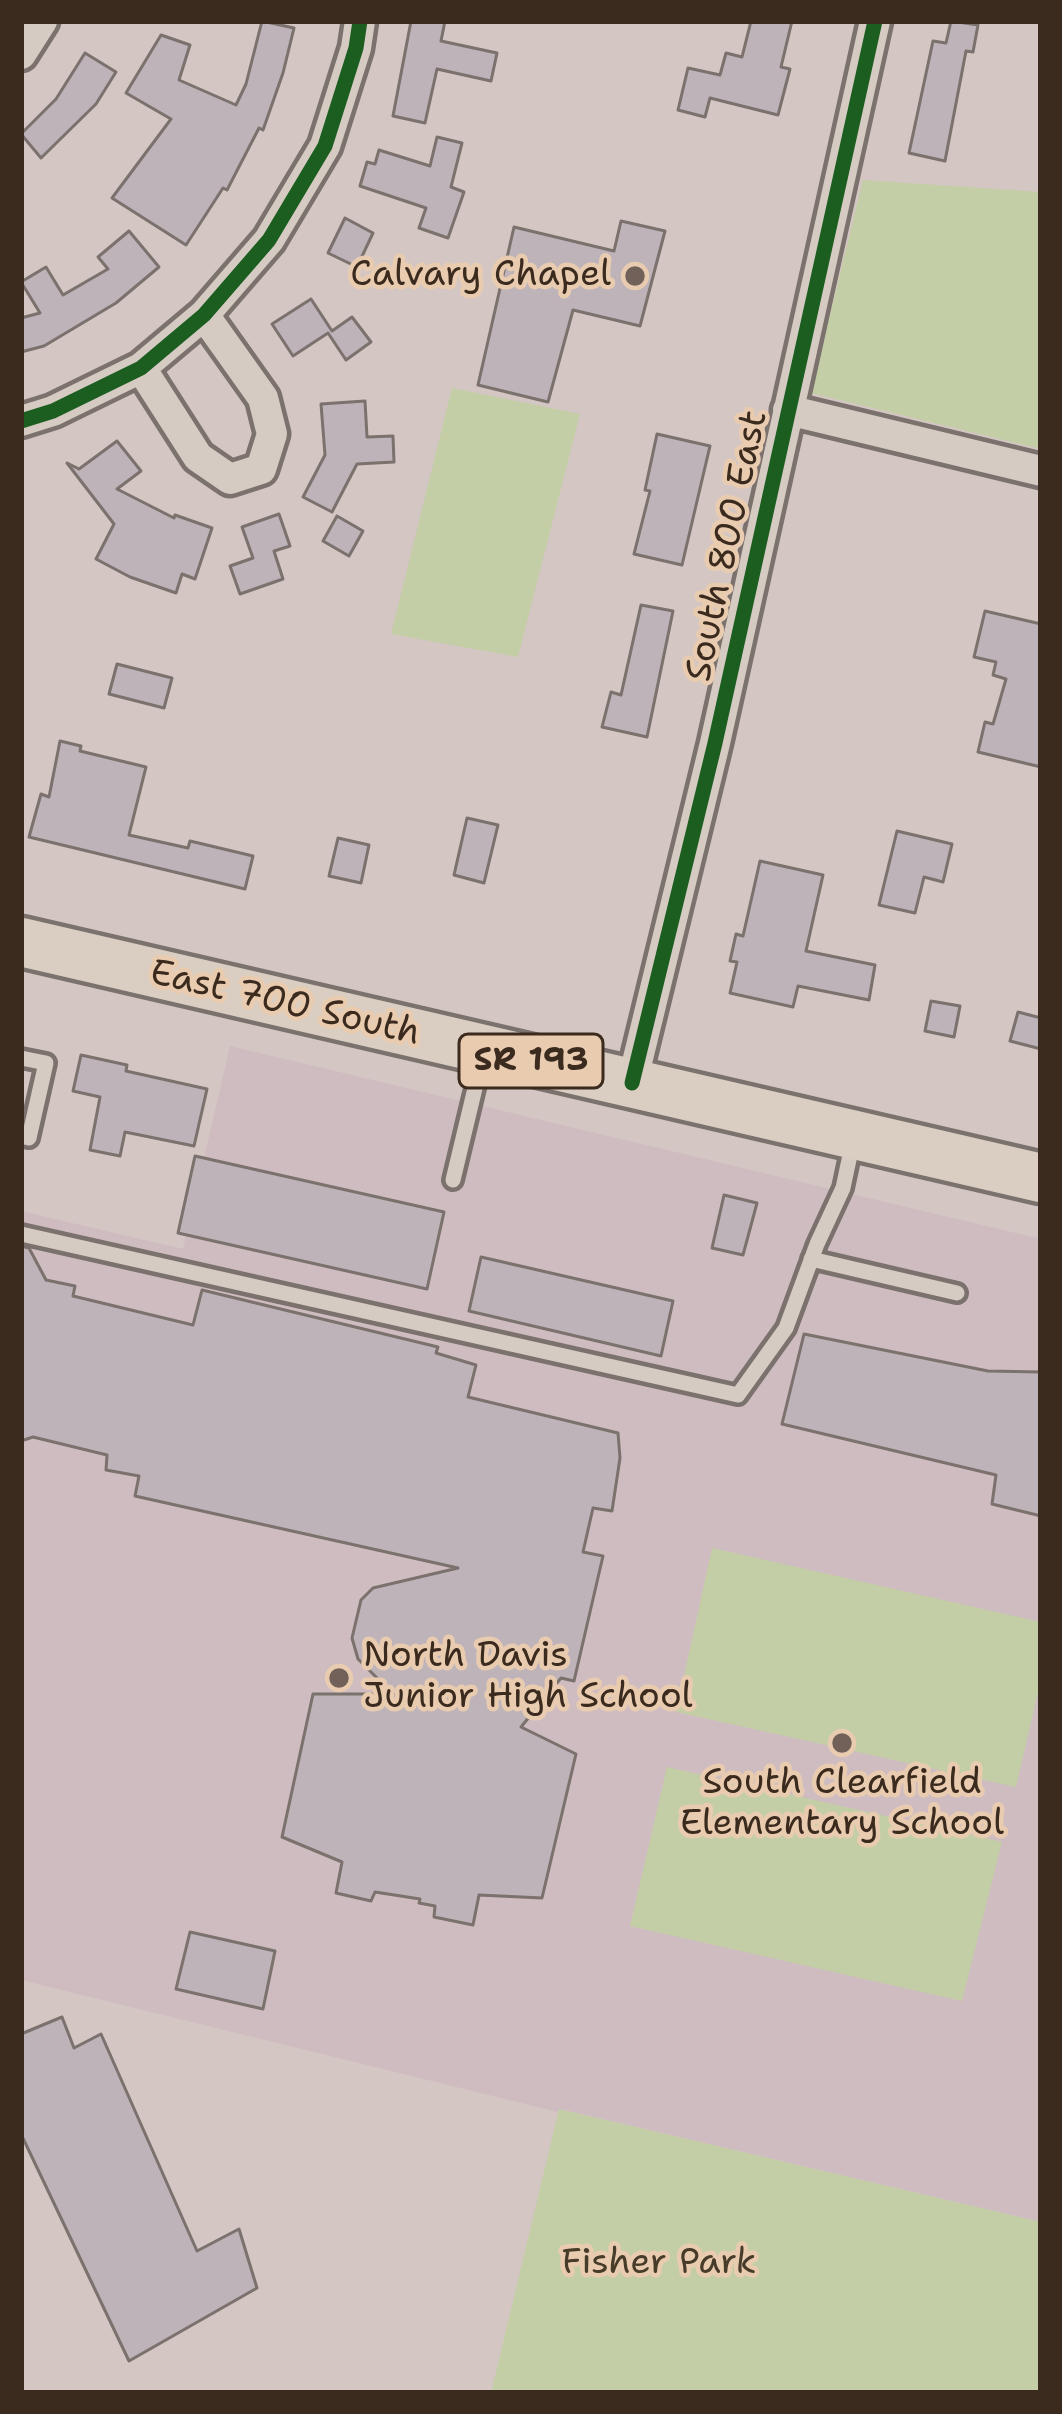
<!DOCTYPE html>
<style>
body{margin:0}
#map{position:relative;width:1062px;height:2414px;overflow:hidden;background:#d4c6c3;font-family:"Shantell Sans",sans-serif}
canvas{display:block}
.frame{position:absolute;inset:0;border:24px solid #3b2a1e;pointer-events:none}
</style>
<div id="map">
<canvas width="1062" height="2414"></canvas>
<div class="frame"></div>
</div>
<script>
const context = document.querySelector('canvas').getContext('2d');
context.lineJoin = 'round';
function fill(path, color) {
  context.fillStyle = color;
  context.fill(path, 'evenodd');
}
function poly(rows) {
  const path = new Path2D();
  for (const r of rows) {
    path.moveTo(r[0], r[1]);
    for (let i = 2; i < r.length; i += 2) path.lineTo(r[i], r[i + 1]);
  }
  return path;
}
function trace(path, color, width, dash) {
  context.strokeStyle = color;
  context.lineWidth = width;
  context.lineCap = dash ? 'butt' : 'round';
  context.setLineDash(dash || []);
  context.stroke(path);
}
function write(font, color, halo, rows, align = 'center') {
  context.font = font + ' "Shantell Sans",sans-serif';
  context.lineWidth = 9;
  context.setLineDash([]);
  context.textBaseline = 'middle';
  context.strokeStyle = halo;
  context.fillStyle = color;
  for (const [text, x, y, turn = 0] of rows) {
    context.save();
    context.translate(x, y);
    context.rotate((+turn || 0) * Math.PI / 180);
    context.textAlign = isNaN(turn) ? turn : align;
    if (halo) context.strokeText(text, 0, 0);
    context.fillText(text, 0, 0);
    context.restore();
  }
}
fill(poly([
 [230,1046,1041,1239,1041,2222,560,2109,558,2112,21,1980,21,1211,183,1249]
]), '#cfbcc1');
fill(poly([
 [863,180,1041,192,1041,449,811,393],
 [452,388,580,414,518,657,391,634],
 [712,1548,1041,1622,1041,1679,1016,1787,676,1712],
 [667,1767,1002,1842,962,2001,630,1926],
 [559,2109,1041,2222,1041,2393,491,2393]
]), '#c3cea6');
const building = poly([
 [262,21,294,28,283,73,263,130,259,128,227,190,223,188,186,245,112,198,171,119,126,93,161,35,190,45,179,80,236,105,246,84,262,21],
 [411,21,445,21,441,41,497,53,491,81,437,69,425,123,393,116,411,21],
 [751,21,792,21,781,67,790,69,778,115,710,98,705,117,678,110,688,68,720,75,726,53,742,57,751,21],
 [951,21,978,25,973,52,966,51,945,161,909,153,933,41,946,43,951,21],
 [85,53,116,72,96,104,41,158,21,134,56,99,85,53],
 [437,137,462,143,451,187,464,192,448,238,419,228,426,208,360,186,367,162,375,164,379,150,430,166,437,137],
 [345,218,373,233,357,267,328,253,345,218],
 [621,221,665,231,640,326,573,310,548,402,478,385,514,227,614,251,621,221],
 [129,231,159,267,116,303,44,346,21,352,21,318,40,313,21,282,46,267,63,295,108,269,98,257,129,231],
 [311,299,332,331,352,317,371,342,346,360,328,333,293,356,272,324,311,299],
 [365,401,367,437,393,436,394,462,357,464,332,512,303,497,325,455,321,404,365,401],
 [657,434,710,446,682,565,634,554,650,491,645,490,657,434],
 [117,441,141,471,117,489,174,518,175,515,212,528,195,579,182,574,176,593,130,577,96,559,114,524,67,463,79,469,117,441],
 [279,514,290,546,274,551,283,579,240,594,230,566,253,558,242,527,279,514],
 [337,516,363,531,349,556,323,541,337,516],
 [641,605,673,611,647,737,602,727,611,692,621,695,641,605],
 [985,611,1041,624,1041,767,978,752,985,722,993,724,1006,679,993,675,996,662,974,657,985,611],
 [117,664,172,678,164,708,109,694,117,664],
 [60,741,81,746,80,751,146,767,129,835,188,848,190,841,253,856,245,889,29,837,41,794,49,797,60,741],
 [467,818,498,825,484,883,454,875,467,818],
 [897,831,952,844,943,882,924,877,915,913,879,905,897,831],
 [338,838,369,845,361,883,329,876,338,838],
 [760,861,823,875,806,951,875,965,869,1000,798,986,793,1007,730,993,737,962,730,961,736,934,743,936,760,861],
 [931,1001,960,1006,954,1037,925,1031,931,1001],
 [1018,1012,1041,1018,1041,1049,1010,1041,1018,1012],
 [81,1055,127,1065,126,1071,207,1089,194,1146,125,1132,120,1156,90,1150,100,1097,73,1091,81,1055],
 [195,1156,444,1212,427,1289,178,1233,195,1156],
 [724,1195,757,1203,743,1255,712,1248,724,1195],
 [21,1246,29,1248,46,1280,75,1286,73,1296,193,1325,202,1290,438,1347,436,1353,476,1365,468,1397,618,1433,620,1458,612,1511,593,1508,583,1552,603,1556,574,1681,561,1678,521,1727,576,1754,542,1898,479,1895,473,1925,434,1917,435,1906,419,1903,420,1899,375,1892,371,1901,336,1893,342,1862,282,1837,313,1694,393,1694,358,1659,352,1638,361,1600,373,1588,458,1568,135,1496,139,1476,106,1470,107,1455,33,1437,21,1441,21,1246],
 [481,1257,673,1301,661,1356,469,1311,481,1257],
 [804,1334,988,1371,1041,1372,1041,1516,992,1504,996,1475,782,1424,804,1334],
 [190,1932,275,1951,263,2009,176,1989,190,1932],
 [62,2017,74,2048,101,2034,197,2251,239,2229,257,2288,129,2361,21,2134,21,2034,62,2017]
]);
fill(building, '#bdb3b9');
trace(building, '#7b716d', 3);
const lane = poly([
 [21,1058,46,1063,29,1138,21,1136],
 [453,1180,483,1055],
 [21,1234,738,1395,786,1328,817,1244,843,1188,853,1141],
 [811,1259,957,1293]
]);
const street = poly([
 [21,54,42,21],
 [141,368,198,457,230,479,261,469,272,434,263,398,204,315],
 [788,410,1041,471],
 [21,421,53,411,141,368,204,315,269,240,325,146,356,48,360,21],
 [632,1083,715,743,875,21]
]);
const primary = poly([
 [21,942,1041,1178]
]);
trace(lane, '#7b716d', 24);
trace(street, '#7b716d', 39);
trace(primary, '#7b716d', 57);
trace(lane, '#d6cbc3', 15);
trace(street, '#d6cbc3', 30);
trace(primary, '#dacec3', 48);
trace(poly([
 [21,421,53,411,141,368,204,315,269,240,325,146,356,48,360,21],
 [632,1083,715,743,875,21]
]), '#1b5e20', 15);
for (const [x, y, r, color] of [
 [635,276,12,"#716158"],
 [339,1678,12,"#716158"],
 [842,1743,12,"#716158"]
]) {
  const dot = new Path2D();
  dot.arc(x, y, r, 0, 2 * Math.PI);
  context.fillStyle = color;
  context.fill(dot);
  trace(dot, '#e9ccb0', 4.5);
}
for (const [x, y, w] of [
 [531,1061,144]
]) {
  const box = new Path2D();
  box.roundRect(x - w / 2, y - 27, w, 54, 9);
  context.fillStyle = '#e9ccb0';
  context.fill(box);
  trace(box, '#3b2a1e', 3);
}
write('bold 33px', '#3b2a1e', null, [
 ["SR 193",531,1061]
]);
write('36px', '#3b2a1e', '#e9ccb0', [
 ["Calvary Chapel",611,276],
 ["North Davis",363,1657,"left"],
 ["Junior High School",363,1698,"left"],
 ["South Clearfield",842,1784,"center"],
 ["Elementary School",842,1825,"center"]
], 'right');
write('36px', '#3b2a1e', '#e9ccb0', [
 ["South 800 East",728,546,-78],
 ["East 700 South",285,1004,13]
]);
write('36px', '#473b29', '#e9ccb0', [
 ["Fisher Park",659,2264]
]);
</script>
